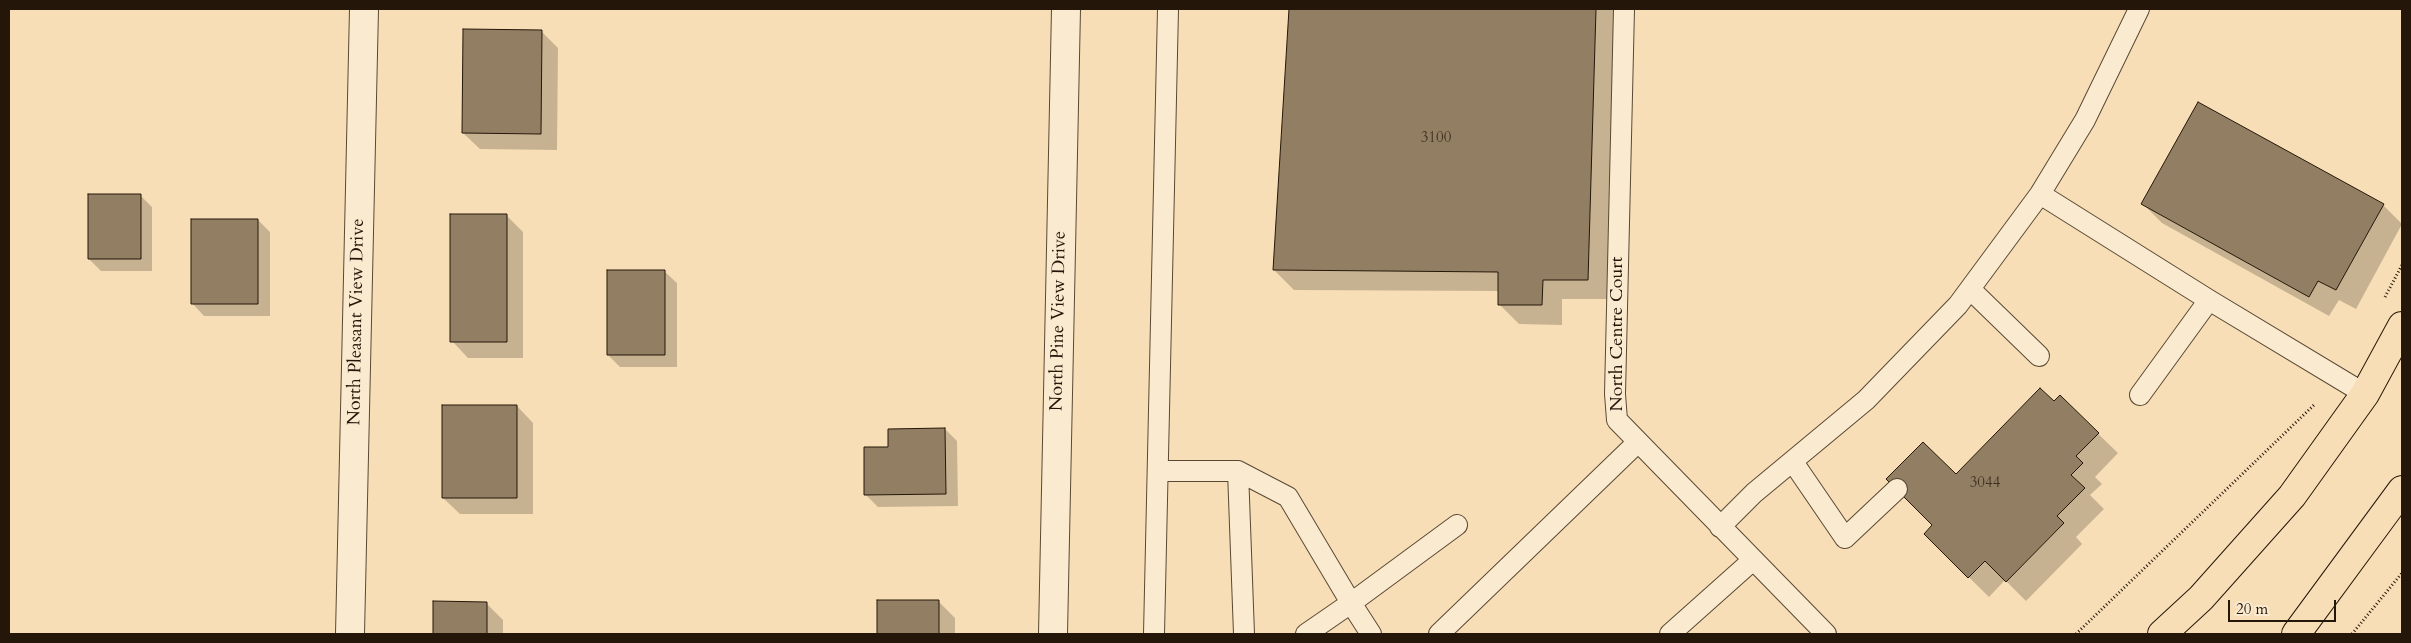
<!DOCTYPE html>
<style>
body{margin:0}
#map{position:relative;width:2411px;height:643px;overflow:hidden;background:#f8deb6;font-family:Cardo,serif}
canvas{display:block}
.frame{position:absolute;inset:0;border:10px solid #241709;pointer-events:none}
.scale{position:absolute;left:2228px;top:600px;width:108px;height:22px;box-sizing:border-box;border:2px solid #241709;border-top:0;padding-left:6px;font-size:15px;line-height:18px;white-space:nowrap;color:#241709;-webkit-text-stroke:4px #faead0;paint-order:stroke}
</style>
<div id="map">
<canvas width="2411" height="643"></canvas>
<div class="frame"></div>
<div class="scale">20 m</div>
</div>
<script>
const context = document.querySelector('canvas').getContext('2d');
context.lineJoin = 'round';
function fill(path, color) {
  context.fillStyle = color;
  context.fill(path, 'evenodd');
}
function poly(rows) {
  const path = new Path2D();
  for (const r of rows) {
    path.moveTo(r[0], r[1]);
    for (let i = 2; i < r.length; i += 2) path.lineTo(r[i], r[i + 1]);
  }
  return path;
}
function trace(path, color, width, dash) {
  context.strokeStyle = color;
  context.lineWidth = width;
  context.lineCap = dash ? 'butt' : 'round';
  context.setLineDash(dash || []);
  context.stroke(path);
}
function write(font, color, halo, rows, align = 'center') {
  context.font = font + ' Cardo,serif';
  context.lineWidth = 4;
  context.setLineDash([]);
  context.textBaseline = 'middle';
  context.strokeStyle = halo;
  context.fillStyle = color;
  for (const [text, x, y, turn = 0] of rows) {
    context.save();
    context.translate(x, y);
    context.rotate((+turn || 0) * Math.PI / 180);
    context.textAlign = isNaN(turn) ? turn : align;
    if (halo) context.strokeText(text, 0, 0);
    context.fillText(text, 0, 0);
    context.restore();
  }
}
fill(poly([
 [1290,9,1616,9,1607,299,1562,299,1562,325,1519,324,1499,304,1499,291,1294,290,1274,270],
 [541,31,558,48,557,150,480,149,463,133],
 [2199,103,2383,205,2402,224,2356,309,2339,300,2329,316,2162,223,2142,203],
 [140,195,152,207,152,271,101,271,89,259],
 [506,215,523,232,523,358,468,358,452,341],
 [258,220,270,232,270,316,204,316,192,303],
 [664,271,677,283,677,367,620,367,608,355],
 [2060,397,2118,453,2095,477,2102,484,2090,495,2104,509,2076,537,2082,544,2026,601,2005,580,1989,597,1925,534,1934,525,1956,476],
 [517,406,533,423,533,514,460,514,443,498],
 [945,429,957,441,958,506,878,507,866,495,890,448],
 [878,601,938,601,955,618,955,634,878,634],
 [434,603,486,603,503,620,503,634,434,634]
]), '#0003');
const building = poly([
 [1289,9,1596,9,1588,280,1543,280,1542,305,1498,305,1498,272,1273,270,1289,9],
 [463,29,542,30,541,134,462,133,463,29],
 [2198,102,2384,204,2336,290,2318,281,2309,297,2141,204,2198,102],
 [88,194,141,194,141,259,88,259,88,194],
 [450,214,507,214,507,342,450,342,450,214],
 [191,219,258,219,258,304,191,304,191,219],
 [607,270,665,270,665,355,607,355,607,270],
 [2040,388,2054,401,2060,395,2099,433,2076,456,2083,463,2071,475,2085,488,2057,516,2064,523,2006,582,1985,561,1968,578,1924,534,1932,525,1886,479,1923,442,1956,474,2040,388],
 [442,405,517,405,517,498,442,498,442,405],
 [945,428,946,494,864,495,864,447,888,447,888,429,945,428],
 [877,600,939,600,939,634,877,634,877,600],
 [433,601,487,602,487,634,433,634,433,601]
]);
fill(building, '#927e63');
trace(building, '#241709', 1);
const service = poly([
 [1624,9,1615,394,1617,420,1826,634],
 [2040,194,2209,300,2365,394],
 [1970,289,2039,356],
 [2140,395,2209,300],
 [1793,462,1845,538,1897,489],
 [1158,471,1238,471,1244,634],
 [1238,471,1288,497,1351,603,1457,525],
 [1720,527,1754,493,1866,400,1958,305,2040,194,2085,120,2139,9],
 [1154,634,1168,9],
 [1306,634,1351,603,1371,634],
 [1439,634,1638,442],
 [1670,634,1753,560]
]);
const minor = poly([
 [350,634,364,9],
 [1053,634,1066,9]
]);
const primary = poly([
 [2162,634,2201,598,2292,496,2365,394,2402,326],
 [2296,634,2402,490]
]);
trace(service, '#594934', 22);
trace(minor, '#594934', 30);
trace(primary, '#241709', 30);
trace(poly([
 [2385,297,2402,265],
 [2076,634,2315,404],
 [2352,634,2402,573]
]), '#241709', 3, [1, 2.5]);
trace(service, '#faead0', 20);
trace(minor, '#faead0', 28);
trace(primary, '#f8deb6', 28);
write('15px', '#403120', null, [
 ["3100",1436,139],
 ["3044",1985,484]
]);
write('18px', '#241709', '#faead0', [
 ["North Pine View Drive",1059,321,-89],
 ["North Pleasant View Drive",357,322,-89],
 ["North Centre Court",1618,334,-90]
]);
</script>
